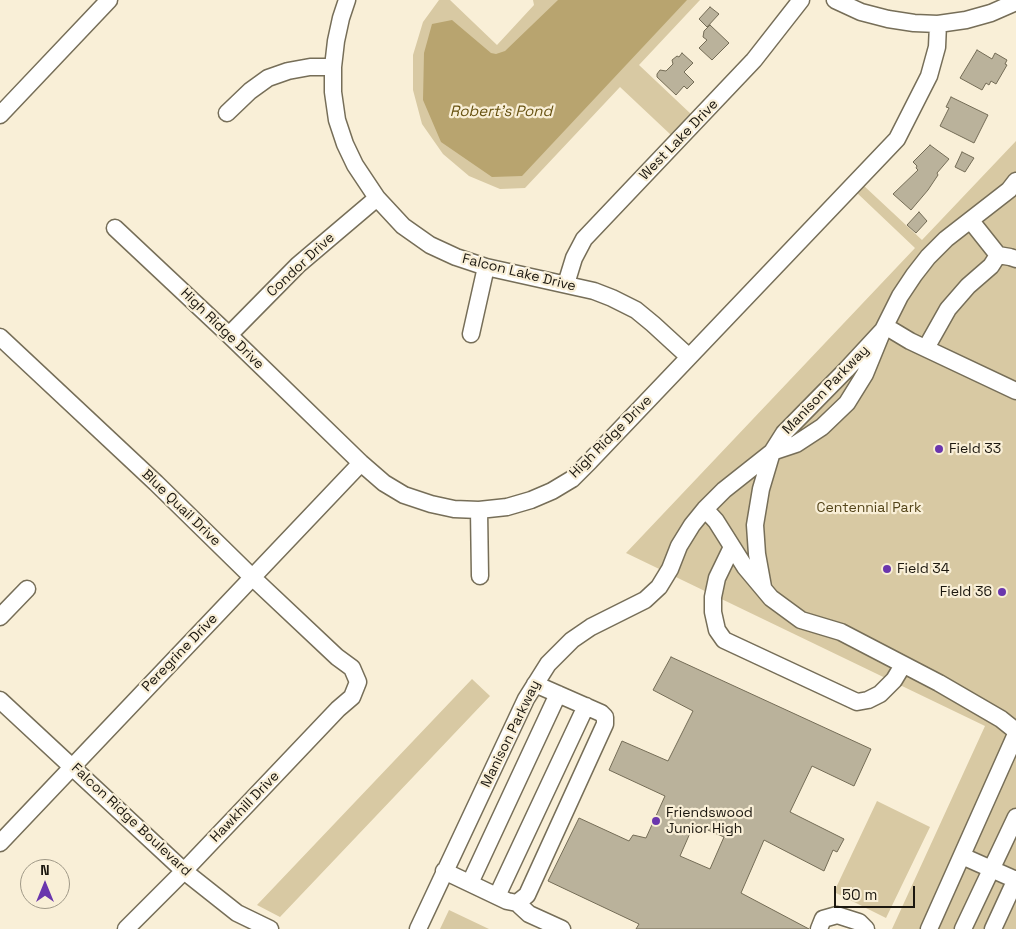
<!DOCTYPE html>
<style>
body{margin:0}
#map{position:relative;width:1016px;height:929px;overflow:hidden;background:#f9efd7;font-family:"Space Grotesk",sans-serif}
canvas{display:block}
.north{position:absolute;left:20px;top:859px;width:50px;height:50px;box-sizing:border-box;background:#f9efd7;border:1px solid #a09987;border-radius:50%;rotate:0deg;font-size:14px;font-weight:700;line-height:20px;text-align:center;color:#1b170f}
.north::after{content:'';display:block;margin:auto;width:18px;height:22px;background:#6a36ad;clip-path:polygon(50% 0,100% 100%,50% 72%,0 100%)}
.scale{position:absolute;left:834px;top:886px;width:81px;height:22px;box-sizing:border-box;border:2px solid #1b170f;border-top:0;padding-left:6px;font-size:15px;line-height:18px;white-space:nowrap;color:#1b170f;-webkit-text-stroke:4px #f9efd7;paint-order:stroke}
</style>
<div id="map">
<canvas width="1016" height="929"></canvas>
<div class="north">N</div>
<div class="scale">50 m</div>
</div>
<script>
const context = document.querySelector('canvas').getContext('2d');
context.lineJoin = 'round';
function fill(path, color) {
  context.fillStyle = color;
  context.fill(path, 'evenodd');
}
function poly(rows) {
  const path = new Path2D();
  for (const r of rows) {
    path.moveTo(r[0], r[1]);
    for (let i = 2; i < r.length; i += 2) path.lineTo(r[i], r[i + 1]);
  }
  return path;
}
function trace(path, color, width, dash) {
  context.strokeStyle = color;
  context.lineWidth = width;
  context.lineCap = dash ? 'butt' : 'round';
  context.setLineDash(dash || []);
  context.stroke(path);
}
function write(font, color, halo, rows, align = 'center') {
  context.font = font + ' "Space Grotesk",sans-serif';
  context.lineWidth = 4.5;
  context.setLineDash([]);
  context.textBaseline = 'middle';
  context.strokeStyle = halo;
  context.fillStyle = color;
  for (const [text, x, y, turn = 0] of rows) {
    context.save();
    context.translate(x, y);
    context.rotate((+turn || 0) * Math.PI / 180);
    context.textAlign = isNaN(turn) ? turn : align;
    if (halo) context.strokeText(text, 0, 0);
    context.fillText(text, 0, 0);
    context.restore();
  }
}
fill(poly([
 [439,0,450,0,497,45,534,5,533,0,700,0,639,65,692,115,671,135,620,87,525,188,500,189,469,176,443,154,422,124,413,90,413,55,423,22],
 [1016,141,1016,929,892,929,985,726,626,553,915,248,856,192,863,185,922,240],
 [472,679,490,696,280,917,257,905],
 [877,801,930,827,886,918,834,892],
 [449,910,489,929,440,929]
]), '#d8c9a3');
fill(poly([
 [558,0,687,0,522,176,492,177,441,142,423,100,424,53,432,24,452,20,491,53,496,54,505,51]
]), '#b8a46f');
const building = poly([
 [710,7,719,14,707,27,699,19,710,7],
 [710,25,729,43,712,60,699,48,707,40,703,37,704,31,710,25],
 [977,50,992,59,995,53,1007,60,1005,64,1007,65,996,84,991,81,989,85,986,83,982,90,960,78,977,50],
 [682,53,693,63,684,72,694,82,687,89,684,86,676,95,657,77,657,74,660,70,666,71,673,64,672,60,677,56,679,57,682,53],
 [951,97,988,115,974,143,940,126,949,108,946,107,951,97],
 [930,145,949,159,937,173,938,175,928,190,911,210,893,194,918,170,916,168,917,166,913,162,930,145],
 [962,152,974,158,965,172,955,167,962,152],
 [919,212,927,221,916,233,907,225,919,212],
 [671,657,871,749,854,786,812,766,790,812,844,839,837,852,833,850,824,871,764,840,741,893,809,929,636,929,639,924,548,881,579,818,629,841,633,835,646,838,665,796,609,770,622,741,668,761,693,711,653,690,671,657],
 [694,824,724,837,710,869,680,856,694,824]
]);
fill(building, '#bab29b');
trace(building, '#746c56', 1);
const minor = poly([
 [347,0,341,18,336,41,333,67,333,92,337,120,345,144,355,165,377,198,403,226,430,245,456,257,486,267,594,291,612,298,636,310,653,324,689,357],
 [835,0,861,12,888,19,914,23,938,24,966,20,991,13,1016,2],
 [227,113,250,91,268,78,288,71,310,67,333,67],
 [0,115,109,0],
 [971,221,998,255,1010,257,1016,259],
 [115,228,229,335,361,463,384,483,404,495,431,504,454,509,479,510,507,507,531,500,552,491,572,479,590,461,897,139,929,76,937,47,938,24],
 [566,284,574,258,584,239,754,60,801,0],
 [885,326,910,341,1016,391],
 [471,334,486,267],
 [229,335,298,265,377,198],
 [0,337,156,483,252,577,337,657,352,668,358,682,352,697,338,709,184,871,126,929],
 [926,348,948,309,968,286,991,266,998,255],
 [772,452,796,444,822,427,847,403,865,374,883,330,900,296,914,275,928,257,946,239,1009,190,1016,181],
 [705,509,716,521,745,567,771,598,801,620,841,632,939,683,1001,719,1016,731],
 [479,510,480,576],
 [732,547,717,578,713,597,713,612,717,630,724,640,857,702,868,700,880,694,894,680,903,665],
 [763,587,757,554,755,525,761,489,772,452],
 [0,617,27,589],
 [0,700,184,871,237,913,270,929],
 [0,843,361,463],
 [962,856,1016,880],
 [444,871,507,901,517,903,529,914,562,929],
 [470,883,558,694],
 [497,896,586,706],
 [517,903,527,895,605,724,605,717,601,713,535,684],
 [418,929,526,699,548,664,572,640,591,627,645,600,659,587,670,569,679,546,692,525,705,509,724,490,772,452,784,433,846,370,883,330],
 [819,929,823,919,837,915,859,922,866,929],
 [929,929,1016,734],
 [963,929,1016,817],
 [993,929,1016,879]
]);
trace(minor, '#766e58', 19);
trace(minor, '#fff', 16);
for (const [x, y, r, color] of [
 [939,449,5,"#6a36ad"],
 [887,569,5,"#6a36ad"],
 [1002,592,5,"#6a36ad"],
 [656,821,5,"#6a36ad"]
]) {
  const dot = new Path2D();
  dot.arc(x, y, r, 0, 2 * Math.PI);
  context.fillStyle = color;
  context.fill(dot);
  trace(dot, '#f9efd7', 2);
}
write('14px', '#1b170f', '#f9efd7', [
 ["West Lake Drive",679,140,-46],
 ["Condor Drive",301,265,-43],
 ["Falcon Lake Drive",519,273,14],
 ["High Ridge Drive",222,329,44],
 ["Manison Parkway",826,390,-46],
 ["High Ridge Drive",611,437,-45],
 ["Blue Quail Drive",181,508,44],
 ["Peregrine Drive",180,653,-46],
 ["Manison Parkway",511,734,-64],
 ["Hawkhill Drive",245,807,-46],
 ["Falcon Ridge Boulevard",131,820,43]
]);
write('14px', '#1b170f', '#f9efd7', [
 ["Field 33",949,449],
 ["Field 34",897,569],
 ["Field 36",992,592,"right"],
 ["Friendswood",666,813],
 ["Junior High",666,829]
], 'left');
write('14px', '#534419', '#f9efd7', [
 ["Centennial Park",869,508]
]);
write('italic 15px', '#675211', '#f9efd7', [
 ["Robert's Pond",501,112]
]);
</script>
